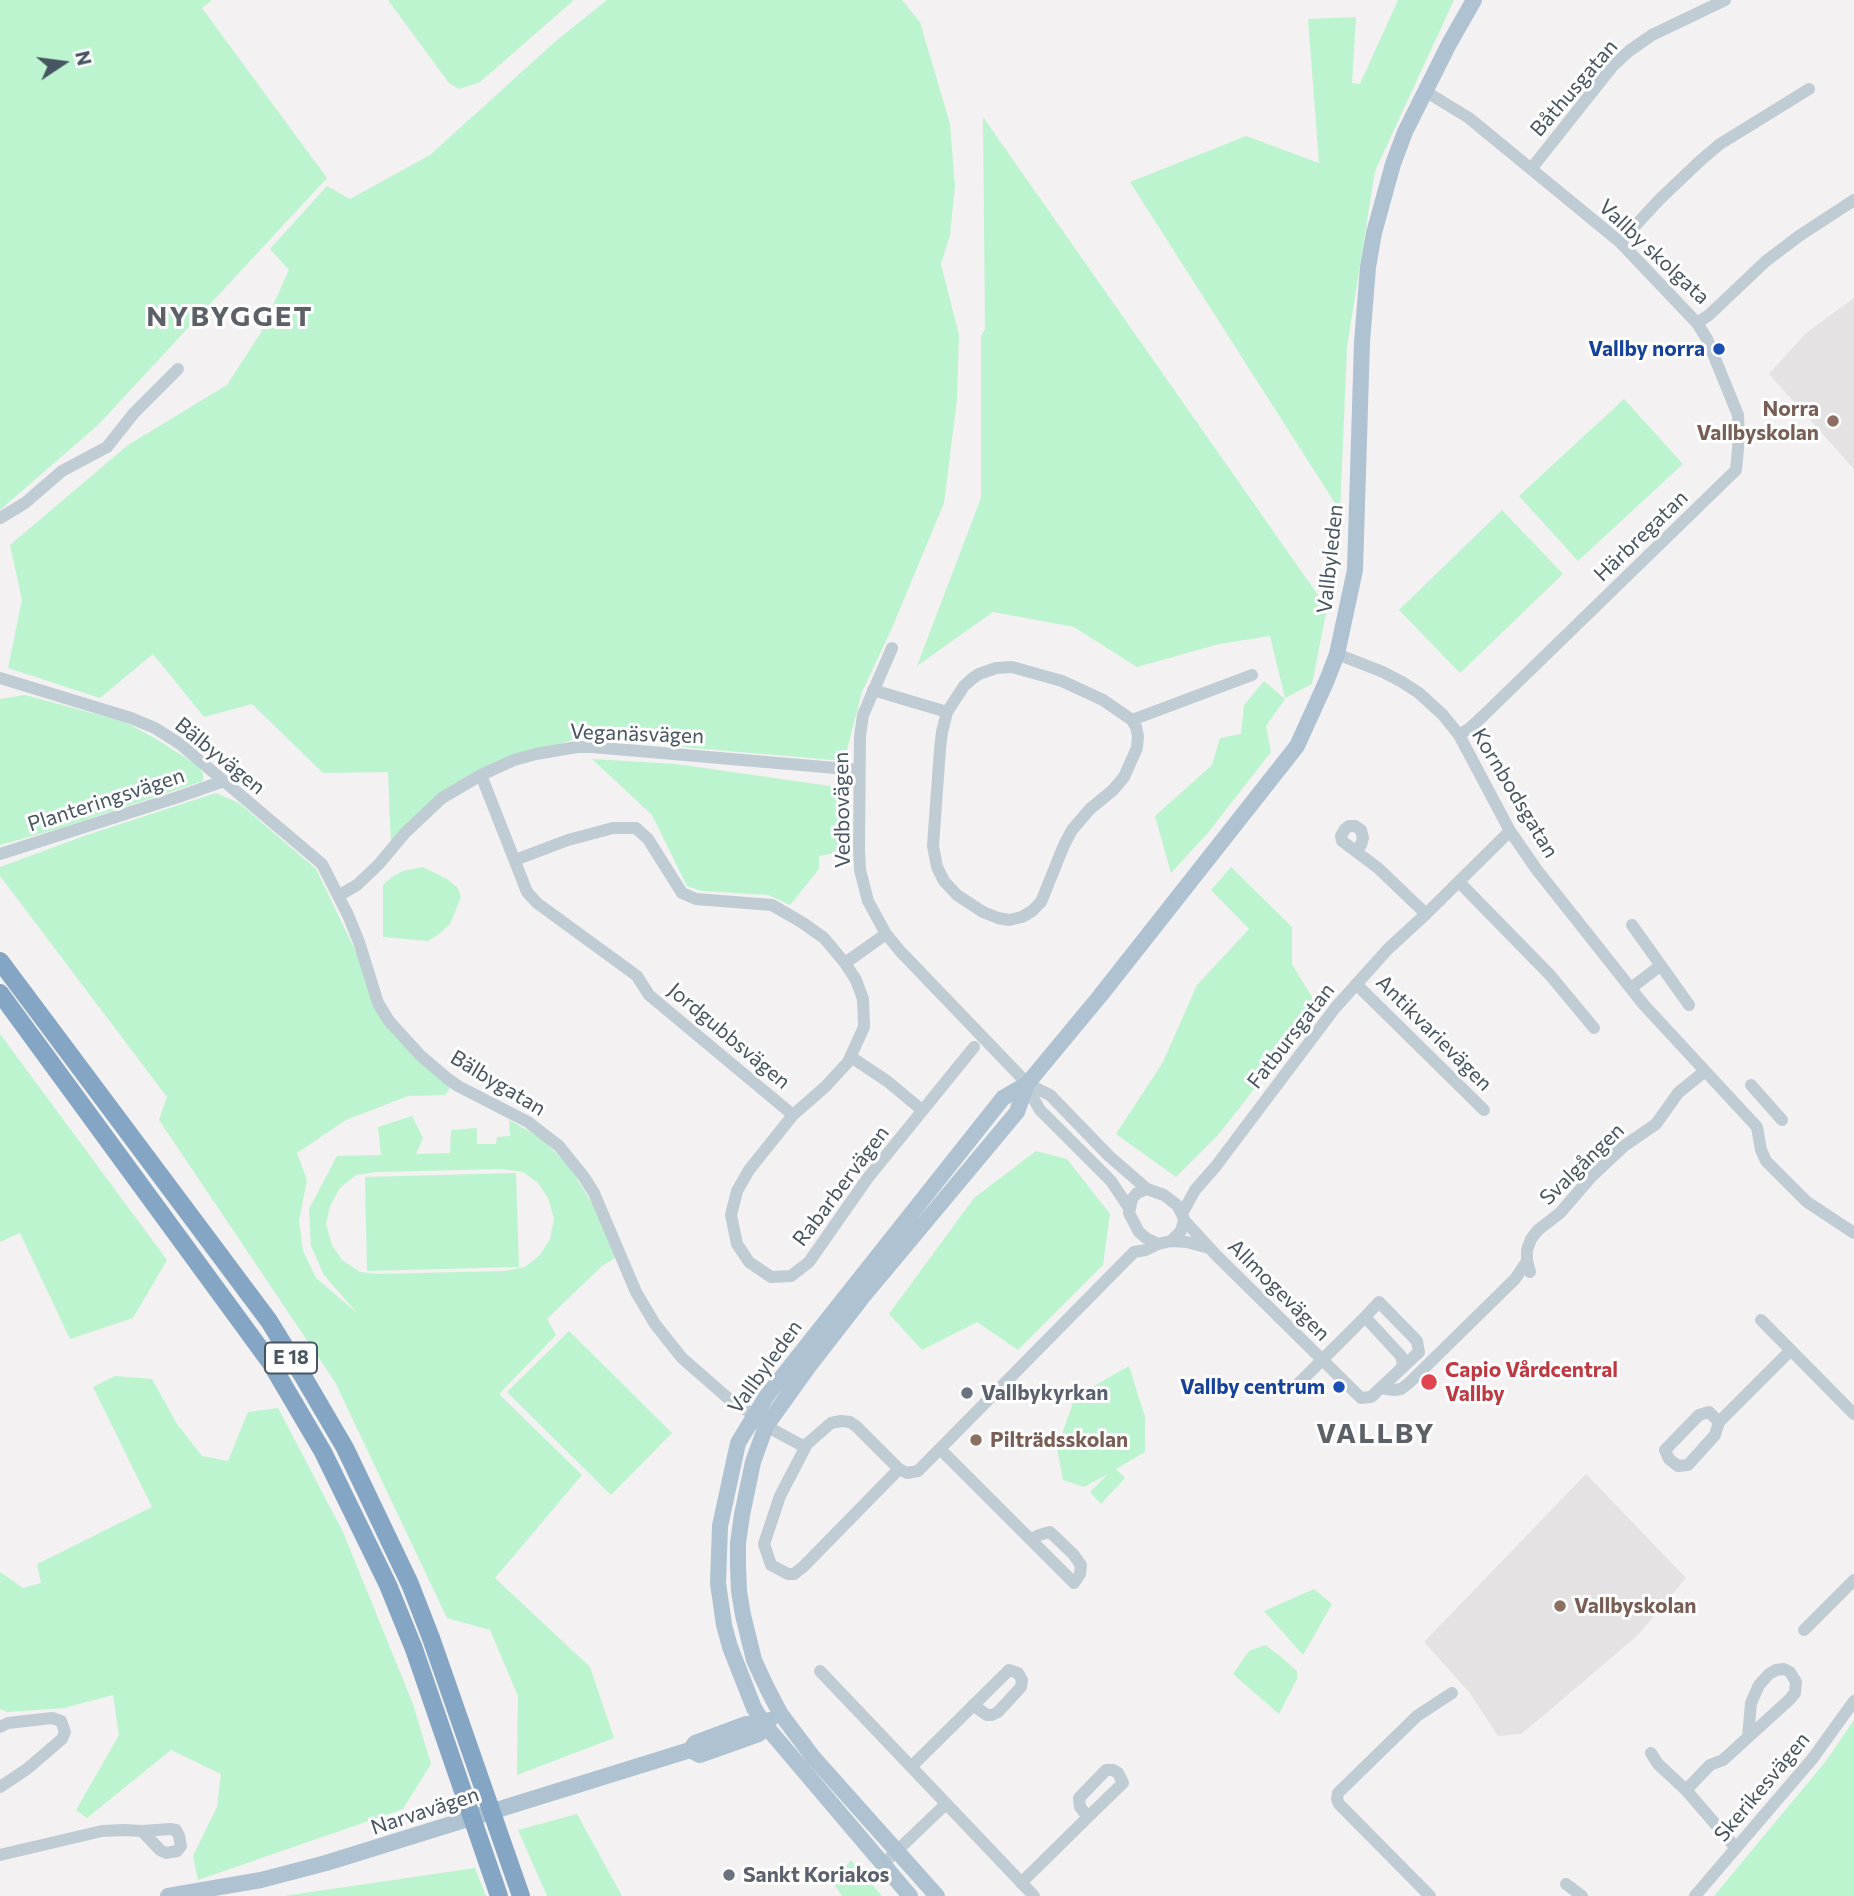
<!DOCTYPE html>
<meta charset="utf-8">
<style>
body{margin:0}
#map{position:relative;width:1854px;height:1896px;overflow:hidden;background:#f3f1f1;font-family:Commissioner,sans-serif}
canvas{display:block}
.north{position:absolute;left:28px;top:28px;width:70px;height:70px;-webkit-text-stroke:5px #fff;paint-order:stroke;rotate:77deg;font-size:19px;font-weight:700;line-height:28px;text-align:center;color:#465561}
.north::after{content:'';display:block;margin:auto;width:24px;height:32px;background:#465561;clip-path:polygon(50% 0,100% 100%,50% 72%,0 100%)}
</style>
<div id="map">
<canvas width="1854" height="1896"></canvas>
<div class="north">N</div>
</div>
<script>
const context = document.querySelector('canvas').getContext('2d');
context.lineJoin = 'round';
function fill(path, color) {
  context.fillStyle = color;
  context.fill(path, 'evenodd');
}
function poly(rows) {
  const path = new Path2D();
  for (const r of rows) {
    path.moveTo(r[0], r[1]);
    for (let i = 2; i < r.length; i += 2) path.lineTo(r[i], r[i + 1]);
  }
  return path;
}
function trace(path, color, width, dash) {
  context.strokeStyle = color;
  context.lineWidth = width;
  context.lineCap = dash ? 'butt' : 'round';
  context.setLineDash(dash || []);
  context.stroke(path);
}
function write(font, color, halo, rows, align = 'center') {
  context.font = font + ' Commissioner,sans-serif';
  context.lineWidth = 6;
  context.setLineDash([]);
  context.textBaseline = 'middle';
  context.strokeStyle = halo;
  context.fillStyle = color;
  for (const [text, x, y, turn = 0] of rows) {
    context.save();
    context.translate(x, y);
    context.rotate((+turn || 0) * Math.PI / 180);
    context.textAlign = isNaN(turn) ? turn : align;
    if (halo) context.strokeText(text, 0, 0);
    context.fillText(text, 0, 0);
    context.restore();
  }
}
fill(poly([
 [1854,298,1854,469,1769,374,1806,333],
 [1586,1474,1686,1578,1638,1635,1550,1710,1521,1734,1498,1736,1469,1692,1424,1642]
]), '#e4e2e3');
fill(poly([
 [0,0,212,0,202,8,327,178,98,425,0,510],
 [388,0,574,0,480,82,459,89,449,83],
 [607,0,902,0,920,22,950,124,955,186,950,235,941,264,959,335,957,399,944,503,892,628,862,692,844,761,693,748,591,734,480,769,391,845,388,772,323,773,252,704,204,717,153,654,100,698,8,668,22,600,10,545,128,445,227,385,260,334,289,270,270,249,327,186,350,199,430,155,557,40],
 [1398,0,1454,0,1375,171,1347,347,1340,511,1130,182,1246,136,1319,163,1308,19,1356,17,1352,83,1360,84],
 [983,117,1327,608,1312,684,1285,698,1270,636,1219,644,1137,667,1074,627,993,612,917,666,981,498,981,336,985,329],
 [1624,399,1683,464,1578,561,1519,496],
 [1502,510,1563,574,1460,673,1399,610],
 [1264,681,1285,699,1266,726,1271,752,1207,834,1171,873,1155,816,1212,765,1220,738,1241,734,1244,705],
 [25,695,125,722,156,739,197,765,203,773,203,781,61,828,0,845,0,699],
 [592,759,676,764,844,788,847,851,819,856,819,869,790,905,768,895,702,891,687,886,652,815],
 [216,793,239,803,316,869,397,1037,450,1088,445,1095,408,1096,346,1120,297,1153,307,1180,299,1221,303,1251,316,1278,357,1313,324,1275,311,1246,309,1209,337,1156,381,1155,378,1127,412,1116,423,1138,416,1154,450,1153,451,1130,477,1128,477,1144,496,1144,497,1137,510,1136,509,1120,541,1138,569,1166,595,1208,615,1258,602,1266,547,1319,556,1335,499,1394,582,1475,495,1578,590,1667,614,1738,517,1775,518,1696,490,1630,447,1618,335,1382,159,1120,167,1097,0,876,0,867,87,835],
 [501,1169,523,1172,538,1183,548,1198,554,1219,550,1239,540,1255,525,1267,504,1271,379,1274,360,1272,342,1260,332,1245,326,1224,330,1206,340,1188,356,1175,376,1172],
 [423,867,447,879,458,888,461,897,450,924,439,934,428,941,383,937,383,885,392,877,403,871],
 [1231,867,1292,927,1292,964,1318,1007,1219,1134,1176,1177,1116,1134,1163,1062,1197,985,1249,929,1211,890],
 [0,1034,167,1260,133,1318,70,1339,20,1233,0,1242],
 [1036,1151,1067,1159,1110,1214,1103,1265,1018,1350,977,1322,922,1350,889,1314,974,1198],
 [516,1173,519,1267,367,1271,365,1177],
 [569,1331,672,1433,611,1495,507,1392],
 [1129,1366,1145,1417,1145,1452,1116,1469,1125,1478,1101,1504,1090,1492,1108,1474,1084,1487,1063,1480,1057,1448,1075,1397],
 [115,1376,152,1379,177,1424,202,1456,228,1461,248,1412,278,1408,343,1532,413,1704,431,1764,403,1809,198,1880,193,1856,217,1807,221,1774,171,1750,87,1818,76,1810,119,1735,113,1695,64,1708,7,1712,0,1709,0,1572,23,1588,41,1583,37,1564,152,1507,93,1387],
 [1314,1589,1332,1604,1303,1655,1264,1611],
 [1265,1645,1280,1656,1297,1671,1297,1679,1279,1714,1233,1674,1249,1651],
 [1854,1720,1854,1896,1714,1896,1826,1761],
 [577,1814,622,1896,547,1896,518,1830],
 [851,1860,882,1896,842,1896,833,1883],
 [475,1868,486,1896,284,1896]
]), '#bcf4cf');
trace(poly([
 [1425,91,1469,118,1620,242,1697,323,1707,339,1738,415,1739,438,1736,470,1483,716,1470,728,1459,735],
 [1531,169,1612,67,1629,51,1652,35,1725,0],
 [1620,242,1660,199,1701,160,1720,144,1809,89],
 [1697,323,1709,315,1766,261,1799,236,1854,200],
 [0,518,25,503,62,471,107,447,134,413,178,369],
 [892,648,863,715,860,736,859,849,860,870,868,901,886,934,900,951,1021,1077,1040,1110,1111,1181,1129,1208],
 [1337,654,1383,672,1402,682,1419,693,1443,715,1459,735,1510,831,1537,870,1644,1005,1757,1127,1761,1150,1766,1161,1807,1202,1854,1233],
 [1012,667,1062,681,1103,700,1132,720,1136,727,1138,736,1137,748,1124,777,1113,790,1090,809,1072,830,1064,845,1041,902,1032,911,1022,917,1009,920,998,918,983,912,957,895,944,881,937,867,933,846,940,749,942,732,947,712,964,686,973,678,979,674,996,668,1012,667],
 [0,678,131,718,155,728,180,744,322,864,348,915,359,942,378,1003,389,1021,420,1055,448,1079,458,1086,528,1122,559,1146,584,1177,594,1193,636,1292,655,1324,682,1358,729,1399,754,1415,766,1426,801,1445,807,1444,831,1423,841,1421,850,1422,856,1426,899,1469,907,1473,918,1471,1134,1252,1146,1250,1158,1244],
 [873,690,947,712],
 [1132,720,1252,675],
 [481,775,527,892,537,903,637,976,649,995,793,1115,826,1086,848,1062,864,1027,863,999,856,980,845,963,824,938,803,923,772,905,696,899,682,893,648,839,636,828,613,828,568,840,515,860],
 [1355,850,1361,845,1363,838,1361,830,1355,826,1349,826,1345,829,1341,836,1342,841,1378,868,1426,914],
 [0,854,178,797,224,781],
 [1459,882,1550,975,1594,1028],
 [338,896,357,885,379,864,405,833,442,798,481,775,514,760,536,754,577,747,592,747,859,770],
 [1632,925,1689,1005],
 [845,963,886,934],
 [1356,984,1484,1110],
 [1631,988,1660,966],
 [851,1057,887,1081,922,1110],
 [1027,1084,1050,1095,1109,1156,1147,1189],
 [1751,1085,1782,1120],
 [793,1115,749,1170,737,1191,731,1215,737,1244,749,1262,771,1277,791,1276,809,1262,867,1179,974,1047],
 [1147,1189,1164,1195,1177,1205,1182,1214,1184,1220,1181,1231,1171,1241,1158,1244,1146,1238,1139,1232,1129,1213,1132,1199,1137,1193,1147,1189],
 [1182,1214,1195,1190,1216,1166,1335,1008,1388,949,1426,914,1510,831],
 [1184,1220,1216,1255,1361,1398,1371,1397,1419,1352,1417,1341,1379,1302,1365,1317],
 [1171,1241,1187,1242,1209,1248],
 [1530,1272,1527,1261,1527,1250,1531,1239,1538,1230,1560,1213,1592,1176,1624,1146,1656,1124,1678,1093,1705,1071],
 [1761,1320,1854,1414],
 [1381,1388,1394,1390,1401,1389,1409,1383,1515,1279,1527,1261],
 [1293,1389,1365,1317,1401,1356,1403,1363,1401,1369],
 [1719,1422,1709,1412,1699,1415,1665,1450,1669,1459,1678,1466,1688,1465,1715,1435,1719,1422,1791,1350],
 [807,1444,780,1496,764,1544,771,1565,788,1574,794,1574,803,1567,899,1469],
 [940,1449,1074,1583,1080,1574,1081,1565,1073,1554,1050,1532,1039,1535,1032,1539,1029,1538],
 [1804,1630,1854,1580],
 [820,1671,1034,1896],
 [0,1727,8,1723,52,1718,61,1721,65,1732,62,1739,27,1769,0,1787],
 [1651,1753,1658,1764,1686,1790],
 [912,1766,1009,1670,1018,1673,1022,1680,1021,1687,998,1712,992,1715,987,1715,973,1705],
 [1736,1848,1686,1790,1710,1765,1723,1760,1789,1700,1795,1693,1796,1682,1790,1672,1784,1669,1776,1670,1769,1674,1759,1685,1751,1703,1748,1737],
 [0,1855,102,1831,124,1830,142,1831,170,1829,176,1830,179,1836,181,1846,177,1851,166,1853,160,1850,142,1831],
 [882,1865,946,1804],
 [1021,1883,1088,1817,1080,1807,1079,1798,1106,1770,1113,1770,1118,1773,1123,1783,1088,1817],
 [1566,1884,1582,1896],
 [1430,1896,1339,1804,1337,1799,1338,1793,1417,1716,1452,1693],
 [1695,1896,1813,1758,1854,1701]
]), '#c0ccd4', 12);
trace(poly([
 [690,1750,700,1755,759,1734,764,1724,770,1720],
 [168,1896,261,1880,326,1863,690,1750,695,1743,746,1724,764,1724],
 [910,1896,764,1724,754,1708,730,1647,724,1625,718,1583,720,1526,738,1443,766,1397,1003,1098,1027,1084],
 [937,1896,813,1757,780,1713,767,1688,754,1660,743,1615,739,1591,738,1566,738,1543,742,1515,753,1462,766,1426,809,1366,861,1299,1017,1112,1027,1084,1100,996,1297,746,1327,680,1337,654,1355,570,1362,342,1368,267,1374,233,1393,164,1405,132,1449,44,1474,0]
]), '#aec2d2', 16);
trace(poly([
 [0,961,269,1321,304,1378,345,1448,410,1584,431,1638,521,1896],
 [0,993,270,1362,323,1452,388,1585,414,1649,499,1896]
]), '#84a6c4', 18);
for (const [x, y, r, color] of [
 [1719,349,7,"#1a4fb4"],
 [1833,421,7,"#8d6e63"],
 [1429,1382,9,"#e0444e"],
 [1339,1387,7,"#1a4fb4"],
 [967,1393,7,"#6b7280"],
 [976,1440,7,"#8d6e63"],
 [1560,1606,7,"#8d6e63"],
 [729,1875,7,"#6b7280"]
]) {
  const dot = new Path2D();
  dot.arc(x, y, r, 0, 2 * Math.PI);
  context.fillStyle = color;
  context.fill(dot);
  trace(dot, '#fff', 2.5);
}
for (const [x, y, w] of [
 [291,1358,52]
]) {
  const box = new Path2D();
  box.roundRect(x - w / 2, y - 15.5, w, 31, 5);
  context.fillStyle = '#fff';
  context.fill(box);
  trace(box, '#465561', 2);
}
write('bold 19px', '#465561', null, [
 ["E 18",291,1358]
]);
write('21px', '#465561', '#fff', [
 ["Båthusgatan",1574,88,-49],
 ["Vallby skolgata",1654,252,43],
 ["Härbregatan",1641,536,-44],
 ["Vallbyleden",1330,559,-84],
 ["Veganäsvägen",637,734,2],
 ["Bälbyvägen",220,756,39],
 ["Kornbodsgatan",1515,793,59],
 ["Planteringsvägen",106,800,-18],
 ["Vedbovägen",842,810,-91],
 ["Antikvarievägen",1434,1033,45],
 ["Jordgubbsvägen",729,1036,40],
 ["Fatbursgatan",1291,1036,-52],
 ["Bälbygatan",498,1083,31],
 ["Svalgången",1582,1164,-44],
 ["Rabarbervägen",841,1186,-53],
 ["Allmogevägen",1279,1290,45],
 ["Vallbyleden",765,1367,-54],
 ["Skerikesvägen",1762,1787,-50],
 ["Narvavägen",425,1811,-18]
]);
write('bold 21px', '#164399', '#fff', [
 ["Vallby norra",1705,349],
 ["Vallby centrum",1325,1387]
], 'right');
write('bold 21px', '#785e54', '#fff', [
 ["Norra",1819,409,"right"],
 ["Vallbyskolan",1819,433,"right"],
 ["Pilträdsskolan",990,1440],
 ["Vallbyskolan",1574,1606]
], 'left');
write('bold 21px', '#be3a42', '#fff', [
 ["Capio Vårdcentral",1445,1370],
 ["Vallby",1445,1394]
], 'left');
write('bold 21px', '#5b616d', '#fff', [
 ["Vallbykyrkan",981,1393],
 ["Sankt Koriakos",743,1875]
], 'left');
context.letterSpacing = '2px';
write('bold 28px', '#5c6167', '#fff', [
 ["NYBYGGET",230,317],
 ["VALLBY",1376,1434]
]);
context.letterSpacing = '0px';
</script>
